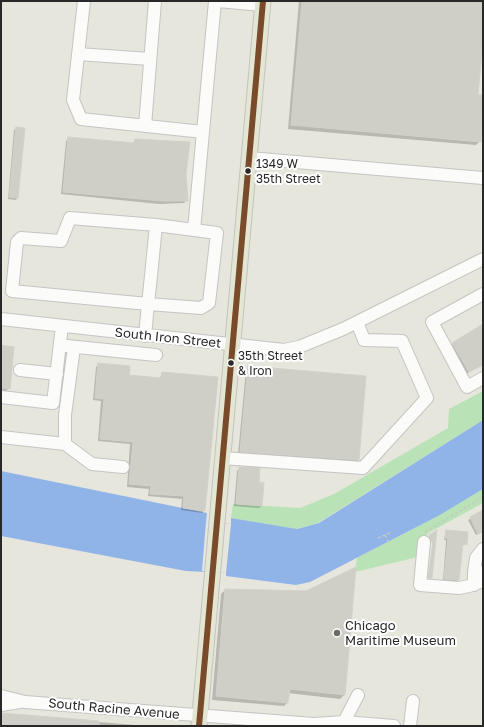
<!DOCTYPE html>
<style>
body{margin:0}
#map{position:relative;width:484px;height:727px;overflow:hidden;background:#e6e6dd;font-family:"Golos Text",sans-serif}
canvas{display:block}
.frame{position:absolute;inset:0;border:2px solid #282828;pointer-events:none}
</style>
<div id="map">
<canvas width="484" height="727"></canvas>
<div class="frame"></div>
</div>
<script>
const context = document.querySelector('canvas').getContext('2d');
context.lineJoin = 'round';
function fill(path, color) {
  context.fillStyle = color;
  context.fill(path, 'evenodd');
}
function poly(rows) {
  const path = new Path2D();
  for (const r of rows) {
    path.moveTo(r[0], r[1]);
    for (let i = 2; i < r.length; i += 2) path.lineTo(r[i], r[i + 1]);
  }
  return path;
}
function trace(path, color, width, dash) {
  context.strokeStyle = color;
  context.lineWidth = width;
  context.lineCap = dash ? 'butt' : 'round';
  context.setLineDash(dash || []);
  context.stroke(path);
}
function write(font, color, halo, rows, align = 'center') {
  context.font = font + ' "Golos Text",sans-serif';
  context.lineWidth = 4;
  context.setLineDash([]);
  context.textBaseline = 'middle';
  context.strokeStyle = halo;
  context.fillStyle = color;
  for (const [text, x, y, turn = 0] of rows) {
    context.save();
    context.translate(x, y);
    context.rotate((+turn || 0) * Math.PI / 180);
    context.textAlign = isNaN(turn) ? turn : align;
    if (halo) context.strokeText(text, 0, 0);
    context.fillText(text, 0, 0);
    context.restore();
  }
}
fill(poly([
 [483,391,483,420,318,523,296,529,231,518,233,504,300,508,334,494,448,428,449,409],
 [483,489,483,503,430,532,420,542,418,557,355,572,357,558,440,515]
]), '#b9e3b6');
fill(poly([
 [483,420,483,489,440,515,310,582,296,585,226,576,226,573,186,571,1,536,1,471,207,513,206,522,231,524,231,518,297,529,319,523]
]), '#91b4e8');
fill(poly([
 [206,522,231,524,226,573,202,571]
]), '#e6e6dd');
fill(poly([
 [299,1,483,1,483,29,477,96,483,96,480,141,476,145,288,129],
 [16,129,17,198,16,200,8,199,14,130],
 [69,138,132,144,136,140,185,174,187,200,184,203,159,204,61,194,66,141],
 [483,326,483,364,466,374,450,346],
 [1,346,9,388,6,391,1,391],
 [99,364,128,376,159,379,162,373,204,510,202,513,181,510,182,499,148,496,149,489,127,487,130,444,98,441,101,401,93,400,96,367],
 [249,367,358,460,355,463,238,454,246,370],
 [240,468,258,483,262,506,259,508,234,506,237,471],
 [483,511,483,532,476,535,468,520],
 [446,531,466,544,462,545,458,580,456,582,443,581,446,540,444,540],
 [436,532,431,578,428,578,433,544,429,536],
 [225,590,307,592,344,695,340,699,288,693,288,702,284,706,212,700,221,594],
 [1,714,147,726,1,726]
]), '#0003');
const building = poly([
 [302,1,483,1,483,40,478,95,483,95,481,142,291,125,302,1],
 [16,127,25,128,18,198,9,197,16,127],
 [68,137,134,143,135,139,190,142,186,174,188,201,163,201,63,192,68,137],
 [483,324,483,365,469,372,452,343,483,324],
 [1,345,14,347,10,389,1,388,1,345],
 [98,363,130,366,129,375,161,378,162,372,218,377,205,511,183,508,184,496,150,494,151,486,129,484,133,442,100,439,104,399,95,398,98,363],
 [248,366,366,376,359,460,240,452,248,366],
 [239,467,260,468,259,482,264,483,262,506,236,504,239,467],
 [483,510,483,531,478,534,470,517,483,510],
 [437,530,432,578,428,578,433,543,429,535,437,530],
 [446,530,468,532,467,545,463,543,459,580,444,579,448,538,445,538,446,530],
 [356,567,345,695,290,689,288,703,216,696,225,589,306,591,356,567],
 [1,713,99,721,99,726,1,726,1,713]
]);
fill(building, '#cfcfc8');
trace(building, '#d1d1c9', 1);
const minor = poly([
 [84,1,73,100,81,119,203,132],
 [218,1,262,5],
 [78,54,150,59],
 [145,126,155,1],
 [249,158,483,178],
 [194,230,215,1],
 [483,294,432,322,467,387,483,378],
 [1,319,284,350,299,347,343,329,483,259],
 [145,336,148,304,151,276,156,225,70,218,61,241,21,238,17,242,12,291,148,304,201,308,209,303,217,233,156,225],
 [67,346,156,355],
 [74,347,65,415,65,444,92,464,123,467],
 [20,370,57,374],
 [1,397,53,403,62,326],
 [1,437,65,444],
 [222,458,363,468,427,398,402,341,364,340,357,322],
 [424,542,420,585,459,588,469,586,480,582,483,572],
 [474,585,474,572,476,558,483,549],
 [1,696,25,702,314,724,344,722,394,726],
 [1,705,20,702],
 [344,722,358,695],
 [410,726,413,701]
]);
const major = poly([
 [199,726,263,1]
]);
trace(minor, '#c4c4c3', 14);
trace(major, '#c3c3c0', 17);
trace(poly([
 [425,532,483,497],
 [385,535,390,545],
 [378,538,392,532]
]), '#c8c8c7', 1.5, [3, 2]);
trace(minor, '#fbfbfa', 12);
trace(major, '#e3e6d2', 15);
trace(poly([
 [199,726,263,1]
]), '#7a4b2a', 6);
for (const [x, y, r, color] of [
 [248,171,3.5,"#282828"],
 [231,363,3.5,"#282828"],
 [337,633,4,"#6a6a67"]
]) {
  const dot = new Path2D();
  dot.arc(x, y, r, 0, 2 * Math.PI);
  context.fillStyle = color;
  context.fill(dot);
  trace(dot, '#fff', 1.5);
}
write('12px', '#282828', '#fff', [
 ["1349 W",256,164],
 ["35th Street",256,179],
 ["35th Street",238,356],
 ["& Iron",238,371]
], 'left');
write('13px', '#282828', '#fff', [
 ["South Iron Street",168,338,6],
 ["South Racine Avenue",114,709,5]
]);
write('13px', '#282828', '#fff', [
 ["Chicago",345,626],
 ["Maritime Museum",345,641]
], 'left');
</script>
